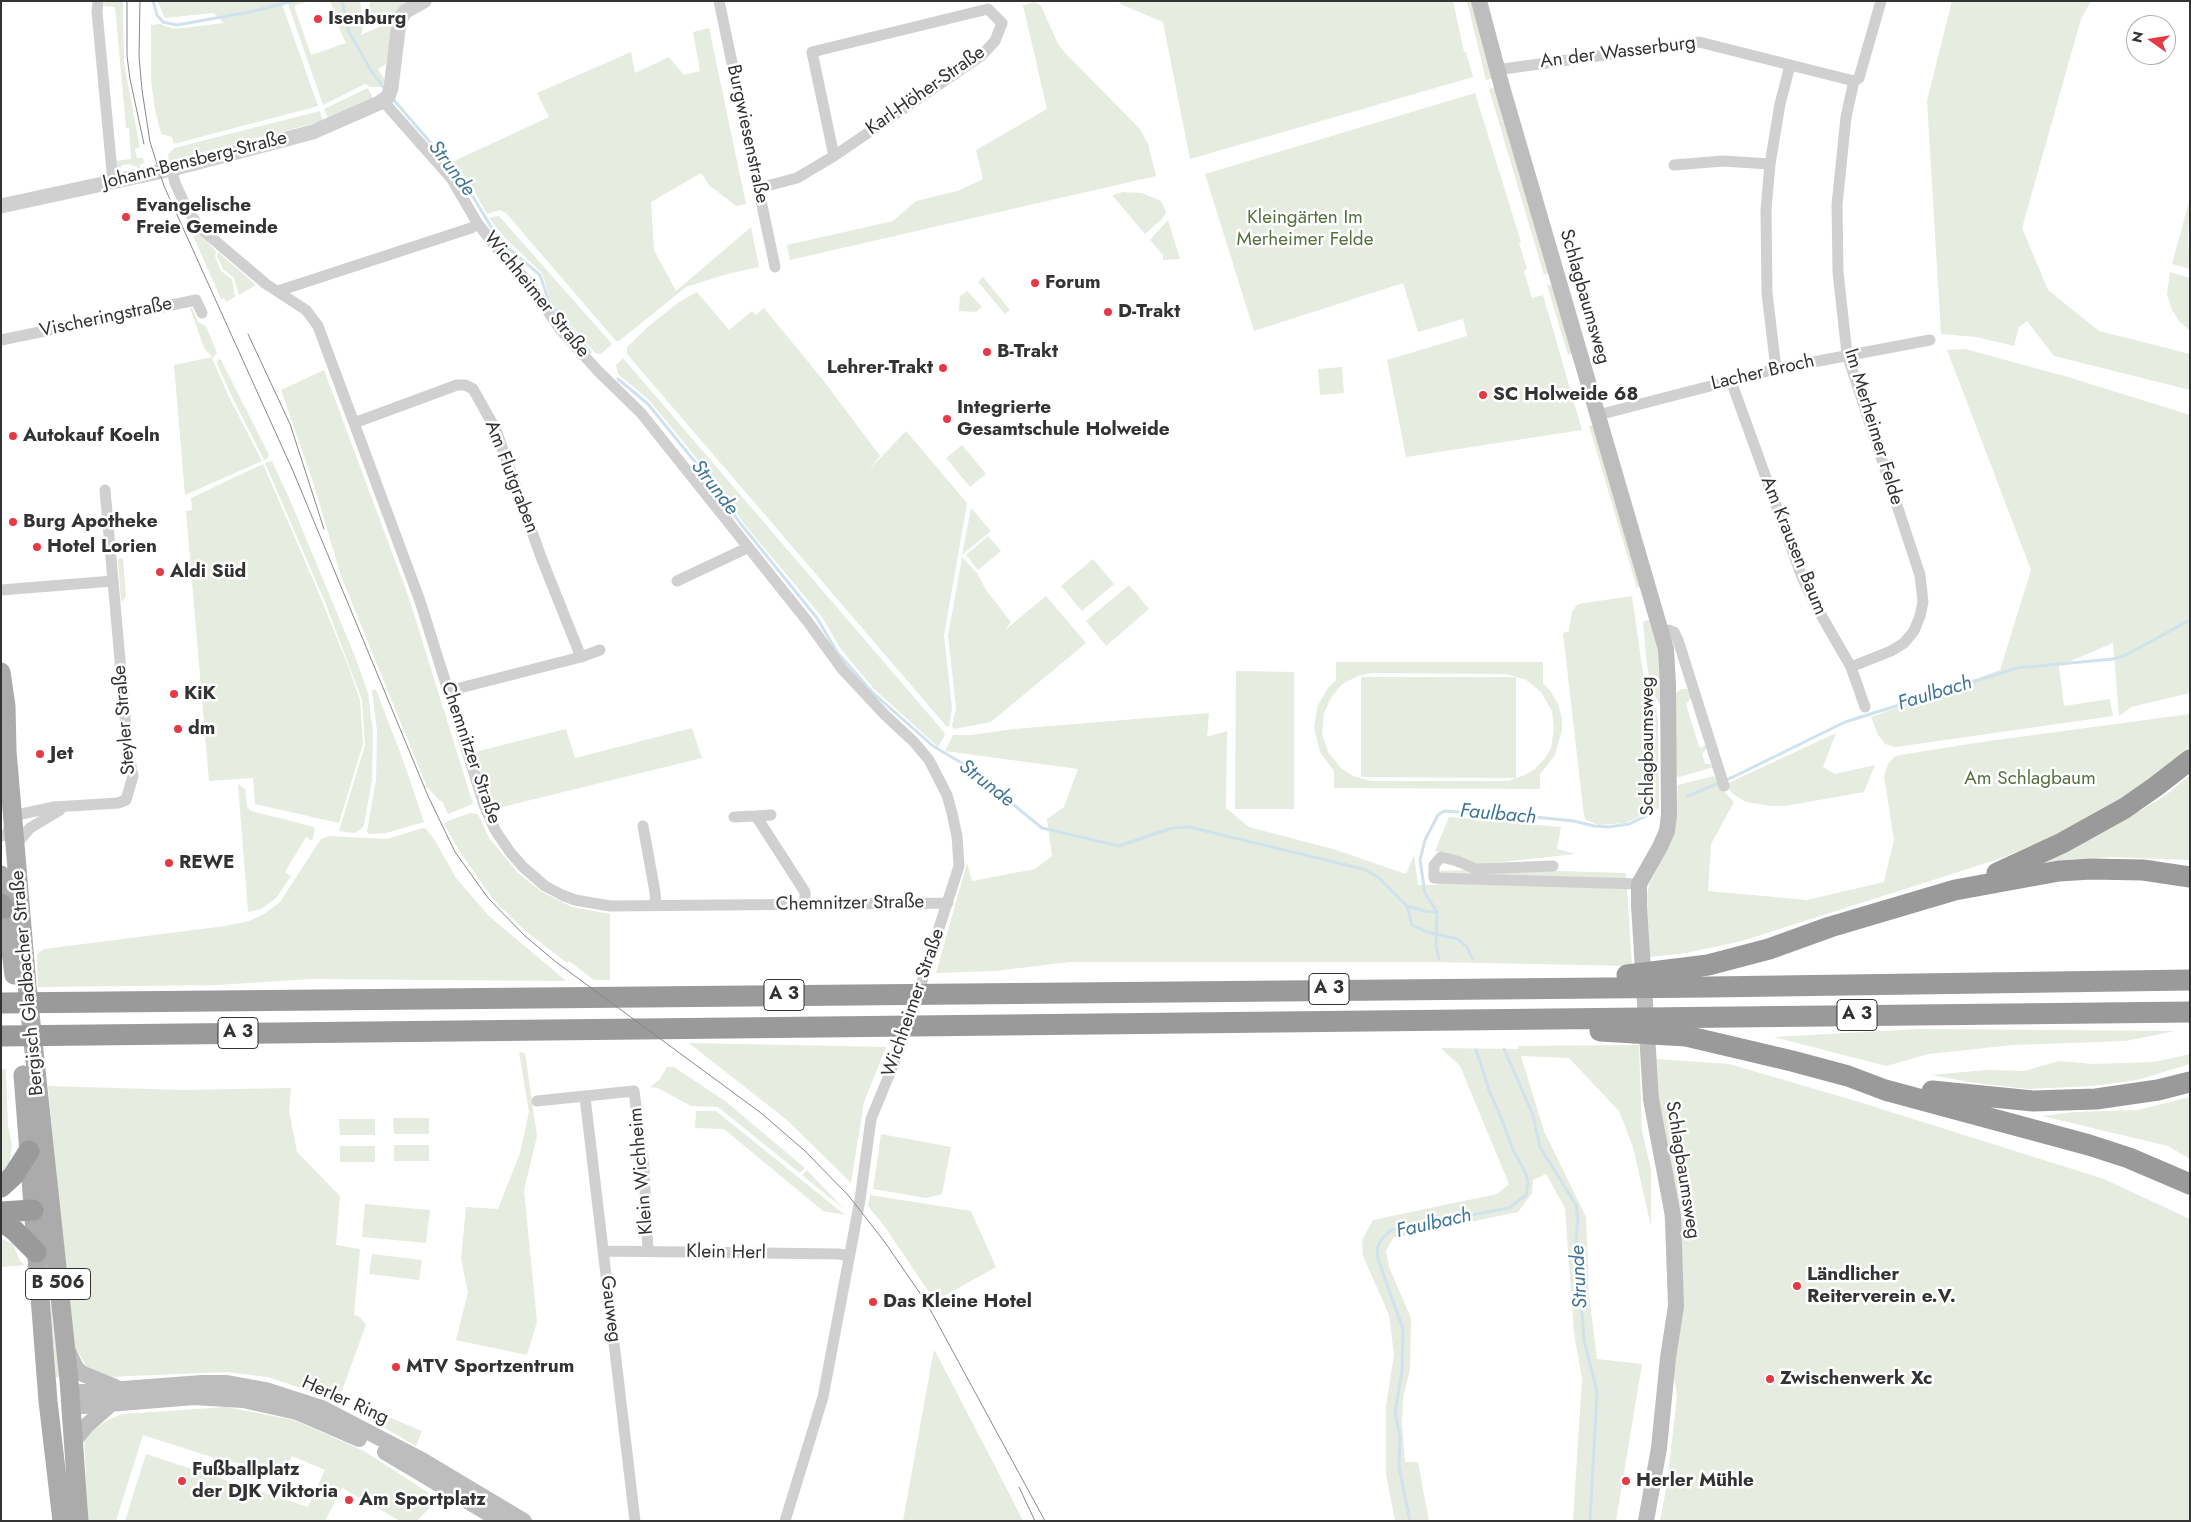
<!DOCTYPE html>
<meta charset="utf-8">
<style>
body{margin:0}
#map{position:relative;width:2191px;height:1522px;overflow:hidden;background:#fff;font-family:Jost,sans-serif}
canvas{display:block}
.frame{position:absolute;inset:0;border:2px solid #333;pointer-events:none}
.north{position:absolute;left:2126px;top:15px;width:50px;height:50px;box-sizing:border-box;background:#fff;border:1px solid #adadad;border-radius:50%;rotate:283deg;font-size:14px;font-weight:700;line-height:20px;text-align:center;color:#333}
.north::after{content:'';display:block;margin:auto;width:18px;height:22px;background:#e63946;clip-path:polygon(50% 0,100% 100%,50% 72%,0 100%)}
</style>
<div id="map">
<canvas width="2191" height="1522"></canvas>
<div class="frame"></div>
<div class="north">N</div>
</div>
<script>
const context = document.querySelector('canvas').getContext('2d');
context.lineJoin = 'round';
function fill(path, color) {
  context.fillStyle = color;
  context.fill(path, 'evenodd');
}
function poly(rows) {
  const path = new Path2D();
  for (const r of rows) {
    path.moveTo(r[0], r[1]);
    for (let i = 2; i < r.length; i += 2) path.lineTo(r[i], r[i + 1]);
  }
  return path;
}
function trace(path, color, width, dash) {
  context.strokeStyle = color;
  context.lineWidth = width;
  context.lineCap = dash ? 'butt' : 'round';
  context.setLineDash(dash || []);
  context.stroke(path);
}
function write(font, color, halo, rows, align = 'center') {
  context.font = font + ' Jost,sans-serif';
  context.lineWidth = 5;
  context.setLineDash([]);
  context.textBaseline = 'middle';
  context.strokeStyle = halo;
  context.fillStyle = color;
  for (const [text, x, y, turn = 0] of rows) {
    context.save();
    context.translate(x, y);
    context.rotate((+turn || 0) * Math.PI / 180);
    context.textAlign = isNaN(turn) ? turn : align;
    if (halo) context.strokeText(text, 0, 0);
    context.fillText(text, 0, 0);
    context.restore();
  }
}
fill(poly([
 [106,1,123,1,124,64,140,147,135,149,137,158,143,158,144,163,140,165,140,169,137,169,137,167,129,164,122,165,119,171,116,168,115,161,131,159,129,128,126,128,115,7,103,6],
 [157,1,281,1,318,106,174,144,172,137,161,134,155,110,151,80,151,25,160,24,174,29,224,23,213,13,165,18],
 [287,1,309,1,294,6,311,55,346,43,341,33,332,5,329,1,360,1,364,23,361,35,386,24,391,27,386,64,378,69,385,80,382,87,371,87,365,84,323,105],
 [371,1,412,1,396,14,369,25,367,10],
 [1119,1,1453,1,1464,52,1466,52,1473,77,1190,159,1163,22,1120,4],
 [1467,1,1474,1,1494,78,1486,80],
 [1952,1,2091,1,2081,19,2022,228,2048,290,2099,331,2190,354,2190,390,2054,356,2027,321,2019,327,2014,346,1977,337,1941,334,1927,101],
 [1035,2,1041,6,1058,44,1067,55,1140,129,1148,144,1156,176,790,260,787,245,893,221,916,201,958,191,983,179,976,150,1047,109,1023,5],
 [709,28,746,204,736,206,709,185,701,173,651,202,654,250,676,291,751,227,759,267,727,274,686,287,619,341,616,341,506,213,500,210,487,214,466,177,452,162,549,117,537,93,631,52,635,73,669,57,684,75,700,71,693,32],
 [1496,87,1551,272,1544,275,1489,89],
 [368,88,373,98,328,119,324,109],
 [1475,93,1521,242,1519,243,1527,269,1524,271,1532,298,1543,295,1582,430,1406,457,1387,360,1467,336,1463,319,1418,332,1403,283,1254,331,1205,174],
 [320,111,323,121,169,161,168,155,174,148],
 [1123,192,1142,193,1161,201,1166,212,1163,218,1145,234,1112,195],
 [2190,198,2188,238,2190,269,2172,264],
 [499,216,612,344,601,354,595,353,551,302,542,273,505,238,489,218],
 [1168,220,1180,259,1163,260,1163,255,1150,240],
 [187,222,216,251,215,256,221,271,232,279,235,297,226,302,224,298,221,299],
 [218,252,256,285,239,295,234,278,223,269,217,256],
 [2170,272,2190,278,2190,331,2180,322,2172,310,2167,294],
 [983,277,1010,310,1005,314,978,282],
 [1547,285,1555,285,1575,353,1568,355],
 [967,291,982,307,976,312,959,311,960,296],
 [697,292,729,330,752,311,756,315,764,308,823,380,880,456,868,471,906,431,967,503,944,636,952,708,949,726,947,727,627,354,627,347,650,325,679,302],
 [190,308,192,308,198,322,206,326,217,353,212,358,228,395,262,461,185,495,174,365,212,357,204,348],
 [1965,349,2068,377,2190,415,2190,693,2131,707,2119,716,2113,643,2059,666,2064,706,2110,699,2113,716,1896,747,1885,744,1878,735,1871,717,2000,670,2031,570,1947,350],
 [623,358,943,731,945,735,938,747,874,689,840,648,822,617,744,524,715,481,649,400,618,374,616,365],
 [218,359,221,360,269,455,268,458,264,460,231,395,217,363],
 [1342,367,1344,393,1320,395,1318,369],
 [324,370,409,598,473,804,448,814,442,801,440,801,427,787,341,576,313,482,281,390],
 [1593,425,1642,586,1637,588,1589,426],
 [962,445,986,474,970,487,946,458],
 [272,461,290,500,356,659,368,693,373,732,372,780,364,825,361,829,354,833,339,831,365,745,362,700,325,602,265,463],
 [263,464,320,596,349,668,360,700,363,744,339,823,255,804,253,778,209,781,186,511,192,510,191,498],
 [971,508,991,531,962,555],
 [988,536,1001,551,978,570,966,555],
 [962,557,977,573,986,590,1011,622,1005,630,1046,596,1086,643,991,722,954,729,952,726,956,708,948,636],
 [123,558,126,597,121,602,118,559],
 [1093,559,1114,584,1082,611,1061,586],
 [1129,585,1149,609,1106,646,1086,621],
 [1632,596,1645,688,1656,709,1658,720,1659,808,1625,823,1598,825,1586,820,1584,816,1563,633,1569,631,1572,611,1578,604],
 [1653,618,1658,637,1662,707,1652,692,1646,658,1643,622],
 [1336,662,1543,662,1543,683,1551,692,1558,704,1562,719,1562,730,1555,755,1540,774,1540,789,1334,788,1334,771,1320,752,1314,727,1318,705,1328,688,1336,680],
 [1372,673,1505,674,1525,679,1541,692,1552,711,1554,729,1551,748,1545,758,1535,769,1525,775,1508,781,1371,781,1353,776,1341,768,1328,752,1322,733,1324,713,1331,698,1342,684,1358,676],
 [1236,671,1294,672,1294,809,1235,809],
 [1361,677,1516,677,1516,778,1361,777],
 [1682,689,1687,689,1692,697,1686,704,1699,746,1702,748,1707,743,1708,747,1702,754,1705,764,1710,764,1713,767,1680,777,1674,775,1675,693],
 [372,690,376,690,402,757,424,822,386,833,369,834,367,831,376,780,377,731],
 [1209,713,1207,737,1227,731,1226,808,1249,827,1333,849,1406,874,1414,855,1418,885,1437,885,1440,871,1492,869,1626,873,1632,966,1434,962,1070,962,995,971,936,973,967,863,972,881,1035,869,1052,856,1047,819,1064,807,1078,769,945,751,953,735,971,735,1014,729],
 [2190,714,2190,748,2172,764,2087,822,2002,858,1742,941,1686,953,1650,957,1647,897,1649,884,1667,851,1674,833,1678,785,1714,776,1720,787,1734,802,1711,844,1708,891,1807,900,1884,882,1894,840,1884,776,1888,764,1894,757,1900,755,1982,742],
 [692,728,702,758,490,810,471,753,566,729,575,758],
 [1836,733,1823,767,1835,774,1875,765,1864,792,1785,806,1771,806,1746,802,1733,794,1729,789,1726,784],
 [2190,775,2190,860,2111,857,2061,860,2031,866,2140,811,2166,795],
 [238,784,245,789,247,806,251,811,314,827,315,829,312,841,306,837,285,872,291,876,276,898,261,909,248,912],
 [470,813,478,814,489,838,518,873,542,892,572,907,610,914,610,980,594,980,569,961,567,963,523,929,493,899,460,852,444,824,448,821],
 [1449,817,1561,827,1557,849,1575,854,1476,865,1448,853,1435,851],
 [423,828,426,829,434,839,456,878,489,916,566,981,311,979,218,985,38,987,37,954,44,949,225,926,249,921,264,914,280,902,321,839,329,836,387,839],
 [1918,1029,2175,1031,2126,1041,2013,1045,1929,1054,1886,1066,1774,1037],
 [689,1043,886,1047,864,1102,851,1183,788,1121],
 [1639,1045,1642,1131,1651,1169,1651,1226,1633,1147,1619,1111,1569,1058,1521,1056,1544,1131,1586,1217,1589,1295,1597,1359,1642,1364,1616,1521,1573,1521,1582,1379,1574,1333,1565,1208,1546,1174,1533,1180,1532,1193,1518,1212,1393,1238,1386,1251,1389,1267,1411,1318,1410,1370,1403,1398,1402,1424,1405,1462,1418,1462,1429,1521,1395,1521,1386,1474,1386,1406,1394,1355,1389,1315,1363,1256,1362,1240,1373,1220,1497,1194,1509,1184,1460,1066,1441,1048,1519,1049,1518,1046],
 [519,1052,525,1053,537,1136,524,1190,537,1322,527,1355,456,1340,468,1292,461,1259,466,1207,498,1209,520,1153,529,1112],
 [2190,1054,2190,1064,2137,1080,2093,1086,2029,1089,1975,1083,1931,1075,1988,1070,2024,1071,2059,1061,2093,1064,2154,1062],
 [1657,1059,1729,1064,1856,1101,2104,1179,2190,1219,2190,1521,1660,1521,1667,1484,1677,1396,1671,1359],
 [667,1067,674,1067,725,1101,805,1168,800,1173,718,1107,691,1106,658,1088,650,1087,660,1079],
 [1,1069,6,1069,8,1126,12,1146,9,1165,1,1175],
 [48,1086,184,1090,291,1088,289,1111,297,1152,340,1196,336,1245,360,1249,354,1315,360,1317,366,1325,338,1401,268,1377,226,1372,107,1377,88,1369,73,1344],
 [2190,1097,2190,1159,2168,1146,2042,1116,2075,1112,2138,1110],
 [696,1111,716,1111,845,1215,823,1211,724,1129,695,1128],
 [393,1118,429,1118,429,1134,394,1134],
 [339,1119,375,1119,375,1135,340,1135],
 [881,1134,951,1147,942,1194,926,1198,873,1189],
 [394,1145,429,1145,429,1161,394,1161],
 [340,1146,375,1146,375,1162,340,1162],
 [807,1170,844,1209,802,1175],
 [870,1195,971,1211,996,1267,935,1301,885,1227,868,1206],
 [365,1204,430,1210,426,1243,362,1237],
 [44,1226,61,1377,56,1377],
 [1,1238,13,1244,20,1261,25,1265,1,1267],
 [372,1254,422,1260,419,1280,369,1274],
 [934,1349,1010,1495,1023,1521,903,1521],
 [357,1404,422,1431,416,1446,355,1411],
 [226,1407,294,1420,364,1451,438,1499,417,1521,400,1521,342,1488,325,1521,125,1521,146,1454,308,1507,325,1470,292,1456,282,1476,252,1465,224,1461,143,1435,116,1521,88,1521,84,1437,106,1421,122,1414]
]), '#e6ecdf');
trace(poly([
 [153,1,157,15,163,22,177,25,250,12,293,1],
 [342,1,349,32,372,72,385,89],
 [392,98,463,180,496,235,507,247,540,275,549,302,590,352],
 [618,379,648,404,713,484,740,523,817,618,837,652,872,692,933,746,965,765,1042,828,1119,846,1172,828,1189,827,1363,869,1378,877,1407,906,1412,925,1427,932,1458,939,1467,947,1472,958],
 [1688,796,1733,777,1845,722,2017,668,2113,659,2126,655,2190,620],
 [1407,906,1424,911,1437,912],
 [1439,959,1436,946,1437,912,1425,893,1420,860,1425,840,1438,815,1444,811,1535,817,1574,821,1594,826,1608,827,1629,824,1648,815],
 [1504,1049,1533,1115,1540,1147,1576,1205,1578,1221,1576,1236,1584,1340,1597,1391,1590,1521],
 [1410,1521,1399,1467,1400,1437,1395,1413,1402,1371,1403,1329,1378,1259,1377,1248,1381,1240,1391,1230,1509,1208,1526,1195,1528,1183,1526,1174,1513,1150,1498,1110,1490,1093,1476,1050]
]), '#cfe2ee', 3);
trace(poly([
 [98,1,97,12,113,182],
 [719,1,775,267],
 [1496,70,1699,42,1854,81],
 [383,101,451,178,478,224,500,252,529,283,559,328,598,371,641,413,808,622,842,669,885,715,914,742,929,760,947,795,952,813,957,836,959,866,901,1046,871,1119,860,1200,823,1397,785,1521],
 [1674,165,1723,161,1770,164],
 [172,169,175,183,187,209,200,228,266,284,306,310,318,326,420,601,484,805,495,830,510,852,523,867,545,886,562,895,575,900,610,906,948,903],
 [759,188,797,178,834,156,981,56,995,41,1002,23,988,9,812,52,834,156],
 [278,291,471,228,478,224],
 [1,340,196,300,202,313],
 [1776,369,1767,293,1766,210,1770,164,1780,104,1790,65],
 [1731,381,1802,577,1817,608,1851,667,1865,707],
 [1598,415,1776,369,1930,340],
 [354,423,457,385,465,385,473,389,496,430,541,557,581,657,448,691],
 [105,490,113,581],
 [677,581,747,548],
 [1,590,113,581,128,751,133,776,126,800,118,803,54,807,12,816,7,835,1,836],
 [1662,632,1669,630,1674,632,1678,640,1724,786],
 [581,657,600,650],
 [1851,667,1891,651,1904,643,1914,631,1920,616,1923,602,1920,575,1847,354,1838,272,1837,205,1846,117,1854,81,1859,78,1881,1],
 [756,816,771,815],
 [734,817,756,816,805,892,805,905],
 [643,826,655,892,656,906],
 [16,845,30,828,60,810],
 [1553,866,1476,869,1457,861,1441,857,1434,865,1434,878,1639,884],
 [585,1097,635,1521],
 [537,1101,634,1091,644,1168,648,1251],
 [603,1251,839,1254,849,1256]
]), '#d0d0d0', 11);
trace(poly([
 [1,206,172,169,313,132,379,103,388,97,391,88,398,30,402,16,406,11,424,1]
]), '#d0d0d0', 15);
trace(poly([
 [1479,1,1502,87,1666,649,1668,686,1669,815,1667,831,1660,847,1639,884,1639,905,1651,1099,1673,1216,1676,1306,1668,1358,1659,1448,1646,1521],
 [68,1351,76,1368,83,1374,115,1387],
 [70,1393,202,1383,227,1383,266,1390,322,1408,422,1460,524,1521],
 [71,1407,194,1397,243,1400,297,1412,359,1439],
 [74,1441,86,1426,111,1404],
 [385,1452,501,1521]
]), '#bdbdbd', 16);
trace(poly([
 [1,672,6,706,7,751,27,985,69,1380,79,1521],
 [1,875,14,975],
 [23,1075,48,1401,62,1521]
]), '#ababab', 19);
trace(poly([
 [1997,873,2062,843,2125,808,2155,787,2190,760],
 [1,904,5,908],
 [1627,975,1708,965,1769,949,1830,927,1955,890,2015,879,2059,871,2091,869,2143,870,2190,877],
 [1,1003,1710,987,2190,980],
 [1600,1031,1686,1036,1792,1061,1848,1076,1885,1090,2089,1145,2129,1158,2190,1184],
 [1,1036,2190,1012],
 [1932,1091,2033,1101,2096,1099,2158,1090,2190,1082],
 [1,1187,13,1176,29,1151],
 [1,1212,33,1210],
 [1,1221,14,1230,36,1252]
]), '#9a9a9a', 21);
trace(poly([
 [127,1,127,56,130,79,144,144],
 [140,1,139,56,142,90,150,142,164,186,293,471,428,796,455,852,488,898,525,936,556,962,761,1113,805,1151,848,1195,884,1241,926,1302,1045,1521],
 [248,334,290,424,324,529],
 [1019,1487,1035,1521]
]), '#888', 1);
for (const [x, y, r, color] of [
 [318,19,5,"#e63946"],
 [126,217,5,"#e63946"],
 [1035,283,5,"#e63946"],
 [1108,312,5,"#e63946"],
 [987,352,5,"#e63946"],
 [943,368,5,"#e63946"],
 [1483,395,5,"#e63946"],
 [947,419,5,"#e63946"],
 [13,436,5,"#e63946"],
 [13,522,5,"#e63946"],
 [37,547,5,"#e63946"],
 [160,572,5,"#e63946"],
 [174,694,5,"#e63946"],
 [178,729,5,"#e63946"],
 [40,754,5,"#e63946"],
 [169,863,5,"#e63946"],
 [1797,1286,5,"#e63946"],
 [873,1302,5,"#e63946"],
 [396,1367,5,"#e63946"],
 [1770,1379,5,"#e63946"],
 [182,1481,5,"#e63946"],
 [1626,1481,5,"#e63946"],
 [349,1500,5,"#e63946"]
]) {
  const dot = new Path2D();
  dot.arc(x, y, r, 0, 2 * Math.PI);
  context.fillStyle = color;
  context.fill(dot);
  trace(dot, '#fff', 2);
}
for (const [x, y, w] of [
 [1329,989,40],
 [784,995,40],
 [1857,1015,40],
 [238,1033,40],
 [58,1284,65]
]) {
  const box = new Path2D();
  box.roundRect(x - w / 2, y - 15.5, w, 31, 4);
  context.fillStyle = '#fff';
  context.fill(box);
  trace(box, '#333', 1);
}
write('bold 18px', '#333', null, [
 ["A 3",1329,989],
 ["A 3",784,995],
 ["A 3",1857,1015],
 ["A 3",238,1033],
 ["B 506",58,1284]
]);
write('bold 19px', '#333', '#fff', [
 ["Isenburg",328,19],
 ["Evangelische",136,206],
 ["Freie Gemeinde",136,228],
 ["Forum",1045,283],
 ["D-Trakt",1118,312],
 ["B-Trakt",997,352],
 ["Lehrer-Trakt",933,368,"right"],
 ["SC Holweide 68",1493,395],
 ["Integrierte",957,408],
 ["Gesamtschule Holweide",957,430],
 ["Autokauf Koeln",23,436],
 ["Burg Apotheke",23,522],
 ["Hotel Lorien",47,547],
 ["Aldi Süd",170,572],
 ["KiK",184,694],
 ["dm",188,729],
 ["Jet",50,754],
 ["REWE",179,863],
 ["Ländlicher",1807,1275],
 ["Reiterverein e.V.",1807,1297],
 ["Das Kleine Hotel",883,1302],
 ["MTV Sportzentrum",406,1367],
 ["Zwischenwerk Xc",1780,1379],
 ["Fußballplatz",192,1470],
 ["der DJK Viktoria",192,1492],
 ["Herler Mühle",1636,1481],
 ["Am Sportplatz",359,1500]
], 'left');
write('19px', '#333', '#fff', [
 ["An der Wasserburg",1618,53,-7],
 ["Karl-Höher-Straße",926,91,-35],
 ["Burgwiesenstraße",747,134,78],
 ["Johann-Bensberg-Straße",195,161,-14],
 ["Wichheimer Straße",536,295,51],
 ["Schlagbaumsweg",1584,297,74],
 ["Vischeringstraße",106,318,-12],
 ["Lacher Broch",1763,373,-13],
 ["Im Merheimer Felde",1873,427,73],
 ["Am Flutgraben",511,477,69],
 ["Am Krausen Baum",1793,546,68],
 ["Steyler Straße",125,720,-95],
 ["Schlagbaumsweg",1648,746,-90],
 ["Chemnitzer Straße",470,753,71],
 ["Chemnitzer Straße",850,904,-1],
 ["Bergisch Gladbacher Straße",28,983,-95],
 ["Wichheimer Straße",914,1003,-71],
 ["Schlagbaumsweg",1682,1170,81],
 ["Klein Wichheim",642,1171,-95],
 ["Klein Herl",726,1253,1],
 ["Gauweg",610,1309,83],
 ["Herler Ring",345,1401,24]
]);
write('19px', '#56703f', '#fff', [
 ["Kleingärten Im",1305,218],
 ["Merheimer Felde",1305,240],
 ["Am Schlagbaum",2030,779]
]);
write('italic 20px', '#3f7597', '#fff', [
 ["Strunde",451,169,53],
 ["Strunde",714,488,52],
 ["Faulbach",1935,694,-17],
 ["Strunde",986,784,38],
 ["Faulbach",1498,815,5],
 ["Faulbach",1434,1224,-13],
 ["Strunde",1580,1277,-93]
]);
</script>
